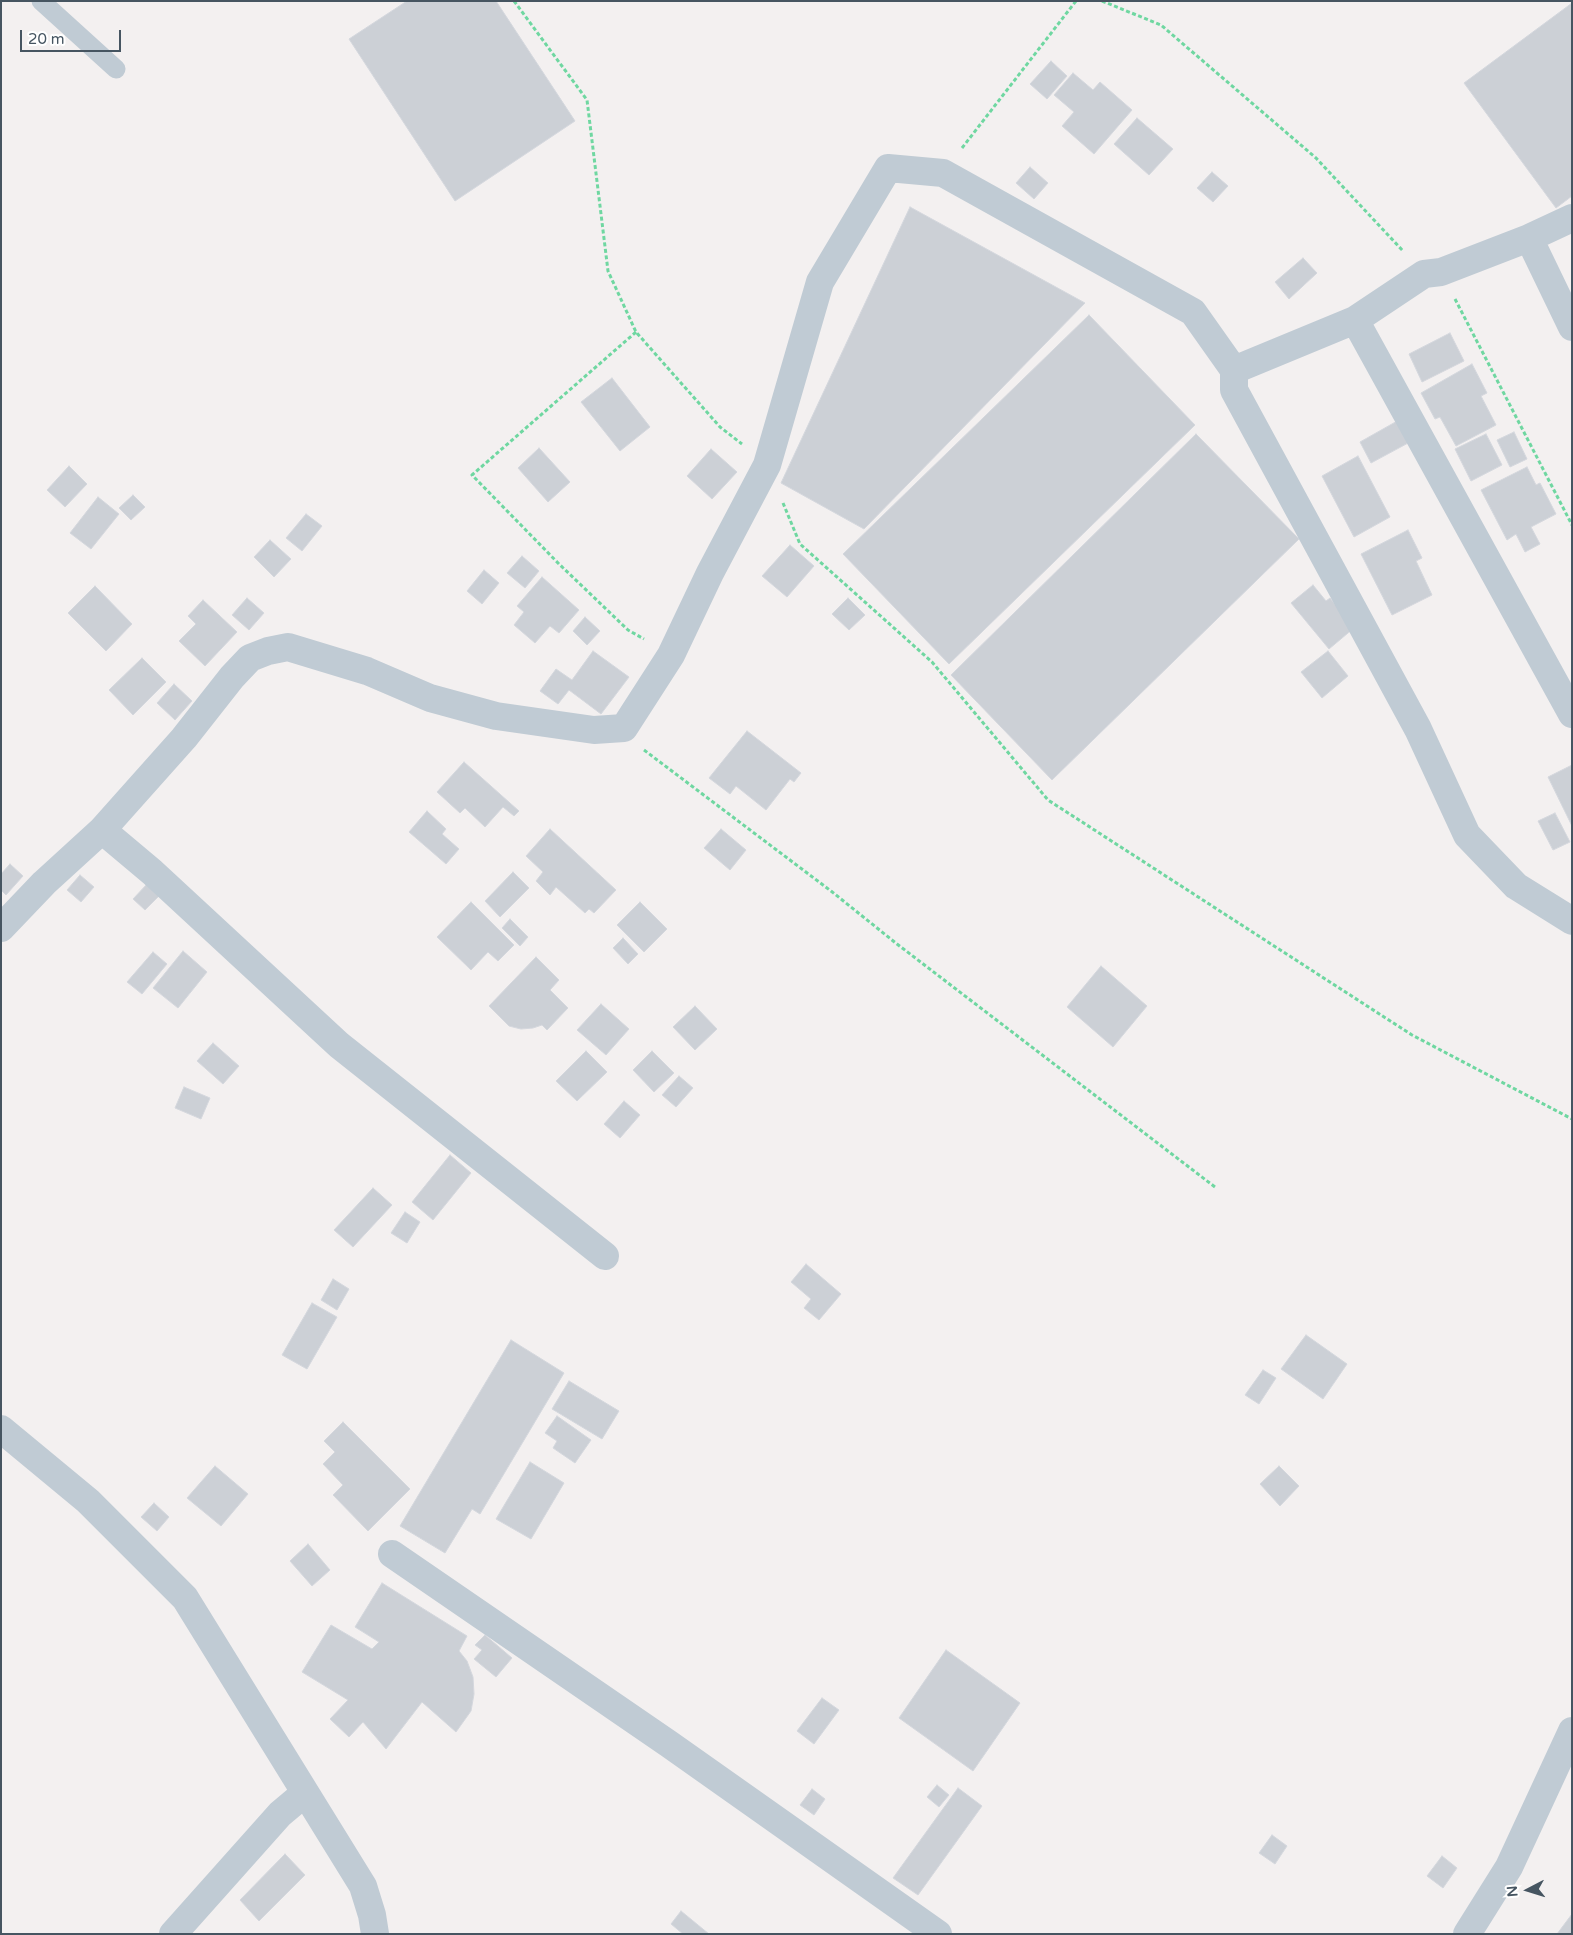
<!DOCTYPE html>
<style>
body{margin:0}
#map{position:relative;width:1573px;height:1935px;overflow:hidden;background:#f3f0f0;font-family:"Varela Round",sans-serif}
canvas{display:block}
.frame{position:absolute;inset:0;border:2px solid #465561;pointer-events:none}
.north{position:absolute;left:1503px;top:1865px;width:50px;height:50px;-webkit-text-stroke:4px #fff;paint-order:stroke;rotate:265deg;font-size:14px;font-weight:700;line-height:20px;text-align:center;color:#465561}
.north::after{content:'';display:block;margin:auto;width:18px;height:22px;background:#465561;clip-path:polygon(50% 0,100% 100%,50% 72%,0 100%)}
.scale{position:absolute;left:20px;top:30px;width:101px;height:22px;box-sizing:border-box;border:2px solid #465561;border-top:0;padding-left:6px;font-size:15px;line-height:18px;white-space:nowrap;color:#465561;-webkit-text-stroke:4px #fff;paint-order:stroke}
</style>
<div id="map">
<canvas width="1573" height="1935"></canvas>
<div class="frame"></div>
<div class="north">N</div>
<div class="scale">20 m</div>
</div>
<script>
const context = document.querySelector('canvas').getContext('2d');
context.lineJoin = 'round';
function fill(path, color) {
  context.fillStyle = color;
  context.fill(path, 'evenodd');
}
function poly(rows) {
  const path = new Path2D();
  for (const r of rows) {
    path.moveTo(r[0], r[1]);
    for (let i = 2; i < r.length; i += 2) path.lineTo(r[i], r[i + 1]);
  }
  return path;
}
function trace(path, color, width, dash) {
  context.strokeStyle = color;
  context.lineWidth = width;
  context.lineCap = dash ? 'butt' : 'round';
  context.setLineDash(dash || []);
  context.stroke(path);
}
const building = poly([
 [407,1,496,1,575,121,455,201,349,39,407,1],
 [1572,3,1572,196,1556,208,1464,83,1572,3],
 [1051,61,1067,76,1047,99,1030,84,1051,61],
 [1073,73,1093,90,1100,82,1132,110,1094,154,1062,126,1074,112,1054,95,1073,73],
 [1137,118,1173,149,1149,175,1114,144,1137,118],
 [1030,167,1048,183,1034,199,1016,183,1030,167],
 [1212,172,1228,186,1213,202,1197,188,1212,172],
 [910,207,1085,303,864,529,781,483,910,207],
 [1303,258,1317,273,1289,299,1275,282,1303,258],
 [1089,315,1195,425,949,664,843,554,1089,315],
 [1450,333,1464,361,1422,382,1409,354,1450,333],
 [1472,364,1487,393,1481,396,1496,425,1456,446,1440,417,1435,419,1421,393,1472,364],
 [612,378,650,427,620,451,581,402,612,378],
 [1399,420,1410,442,1371,463,1360,442,1399,420],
 [1514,432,1527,459,1510,467,1497,440,1514,432],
 [1196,434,1299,539,1052,780,951,675,1196,434],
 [1486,434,1502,465,1471,481,1455,449,1486,434],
 [539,448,570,482,548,502,518,468,539,448],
 [711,449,737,472,712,499,687,476,711,449],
 [1358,456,1390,517,1354,537,1322,476,1358,456],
 [69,466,87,484,65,507,47,490,69,466],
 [1527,467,1536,485,1540,483,1556,514,1531,527,1540,544,1525,552,1516,534,1507,540,1481,490,1527,467],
 [133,495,145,507,131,520,119,508,133,495],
 [98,497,119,514,91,549,70,533,98,497],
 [306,514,322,526,302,551,286,538,306,514],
 [1408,530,1422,558,1416,561,1432,595,1392,615,1361,554,1408,530],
 [270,540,291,559,274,577,254,557,270,540],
 [790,545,814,566,787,597,762,576,790,545],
 [522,556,539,571,525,588,507,573,522,556],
 [484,570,499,583,482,604,467,591,484,570],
 [542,577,579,610,559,633,550,626,535,643,514,625,524,612,517,606,542,577],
 [1313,585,1326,601,1330,598,1354,628,1329,649,1291,603,1313,585],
 [95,586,132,624,106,651,68,613,95,586],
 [247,598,264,613,249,630,232,615,247,598],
 [848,598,865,615,849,630,832,614,848,598],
 [203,600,237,632,205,666,179,641,196,624,188,616,203,600],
 [585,617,600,631,587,645,573,631,585,617],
 [593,651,629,677,601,714,569,690,558,704,540,691,556,669,572,680,593,651],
 [1328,651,1348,676,1322,698,1301,672,1328,651],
 [142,658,166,682,133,715,109,690,142,658],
 [174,684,192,701,175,720,157,703,174,684],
 [747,731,801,773,794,782,790,779,766,810,736,786,730,794,709,778,747,731],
 [464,762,519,811,514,816,503,807,485,827,465,808,460,813,437,792,464,762],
 [1572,765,1572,826,1548,777,1572,765],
 [427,811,446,829,442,834,459,849,446,864,409,832,427,811],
 [1555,813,1570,842,1553,850,1538,821,1555,813],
 [550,829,616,890,594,913,589,909,585,913,556,887,550,895,536,881,543,872,526,856,550,829],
 [721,829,746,850,730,870,704,848,721,829],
 [10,864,23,876,6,895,1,890,1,874,10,864],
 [513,872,529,888,500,917,485,901,513,872],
 [80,875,94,887,81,902,67,890,80,875],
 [148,883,160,895,145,910,133,899,148,883],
 [471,902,514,945,498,961,488,952,471,970,437,937,471,902],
 [640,902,667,929,644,952,617,925,640,902],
 [510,919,528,937,520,946,502,928,510,919],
 [623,938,638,954,628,964,613,948,623,938],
 [183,951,207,972,178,1008,153,988,183,951],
 [153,952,167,964,142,994,127,982,153,952],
 [536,957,559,980,550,990,568,1008,547,1030,542,1025,533,1028,521,1029,509,1026,489,1006,536,957],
 [1101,966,1147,1006,1113,1047,1067,1007,1101,966],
 [601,1004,629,1029,606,1055,577,1030,601,1004],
 [695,1006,717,1029,695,1050,673,1027,695,1006],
 [213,1043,239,1066,223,1084,197,1061,213,1043],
 [586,1051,607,1072,577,1101,556,1081,586,1051],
 [652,1051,674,1073,654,1092,633,1070,652,1051],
 [679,1076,693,1088,676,1107,662,1095,679,1076],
 [184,1087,210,1098,201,1119,175,1108,184,1087],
 [624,1101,640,1115,620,1138,604,1124,624,1101],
 [450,1155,471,1173,433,1220,412,1202,450,1155],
 [373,1188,392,1205,353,1247,334,1230,373,1188],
 [405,1212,420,1222,407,1243,391,1233,405,1212],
 [806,1264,841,1294,819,1320,804,1308,811,1299,791,1282,806,1264],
 [333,1279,349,1289,337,1310,321,1300,333,1279],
 [312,1303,337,1317,307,1369,282,1355,312,1303],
 [1306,1335,1347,1364,1323,1399,1281,1369,1306,1335],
 [511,1340,564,1373,480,1514,472,1509,445,1553,400,1526,511,1340],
 [1263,1370,1276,1378,1259,1404,1245,1395,1263,1370],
 [569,1381,619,1411,602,1439,552,1409,569,1381],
 [557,1416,591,1440,575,1463,553,1448,557,1441,545,1433,557,1416],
 [343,1422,410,1489,368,1531,333,1495,343,1485,323,1464,335,1452,324,1441,343,1422],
 [530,1462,564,1483,531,1539,496,1519,530,1462],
 [215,1466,248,1494,221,1526,187,1498,215,1466],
 [1279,1466,1299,1486,1280,1506,1260,1484,1279,1466],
 [154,1503,169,1517,157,1531,141,1517,154,1503],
 [308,1544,330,1570,312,1586,290,1561,308,1544],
 [382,1583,467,1636,459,1651,467,1661,473,1677,474,1694,471,1711,456,1732,422,1702,386,1749,363,1722,349,1737,330,1719,348,1700,302,1672,331,1625,372,1649,379,1642,355,1627,382,1583],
 [485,1635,512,1658,496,1677,474,1659,482,1650,475,1645,485,1635],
 [946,1650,1020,1703,973,1771,899,1718,946,1650],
 [822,1698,839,1710,814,1744,797,1731,822,1698],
 [937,1785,949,1795,939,1807,927,1797,937,1785],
 [958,1788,982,1806,918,1895,893,1878,958,1788],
 [812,1789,825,1799,814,1815,800,1805,812,1789],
 [1272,1835,1287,1846,1275,1864,1259,1853,1272,1835],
 [285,1854,305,1875,259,1921,240,1900,285,1854],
 [1442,1856,1457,1868,1443,1888,1427,1876,1442,1856],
 [681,1911,709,1934,683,1934,671,1924,681,1911],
 [1572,1914,1572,1934,1557,1934,1572,1914]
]);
fill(building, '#ccd0d6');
trace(building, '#d4d7dd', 1);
trace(poly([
 [514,1,587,100,608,271,636,332,720,427,742,444],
 [1102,1,1161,25,1316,158,1403,251],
 [962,148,1076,1],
 [1455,299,1572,525],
 [636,332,472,475,559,564,628,630,644,639],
 [783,503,800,544,932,662,1048,800,1412,1035,1572,1119],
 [644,750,831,891,897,944,1215,1187]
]), '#6fd7a1', 3, [4, 2.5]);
trace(poly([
 [41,1,116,69]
]), '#c0cbd4', 19);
trace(poly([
 [1529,238,1572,327],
 [1355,320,1572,714],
 [1234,370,1355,320,1424,274,1441,272,1529,238,1572,218],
 [102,830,152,872,339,1045,605,1256],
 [1,928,44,883,102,830,184,738,232,677,250,658,268,651,288,647,367,671,430,698,496,716,594,730,624,728,671,655,710,573,767,465,820,282,888,168,943,173,1193,312,1234,370,1234,390,1418,729,1467,835,1516,886,1572,921],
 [1,1429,88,1501,185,1598,363,1886,372,1915,375,1934],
 [392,1554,669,1744,938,1934],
 [173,1934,280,1814,305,1793],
 [1467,1934,1509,1867,1572,1731]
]), '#c0cbd4', 28);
</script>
